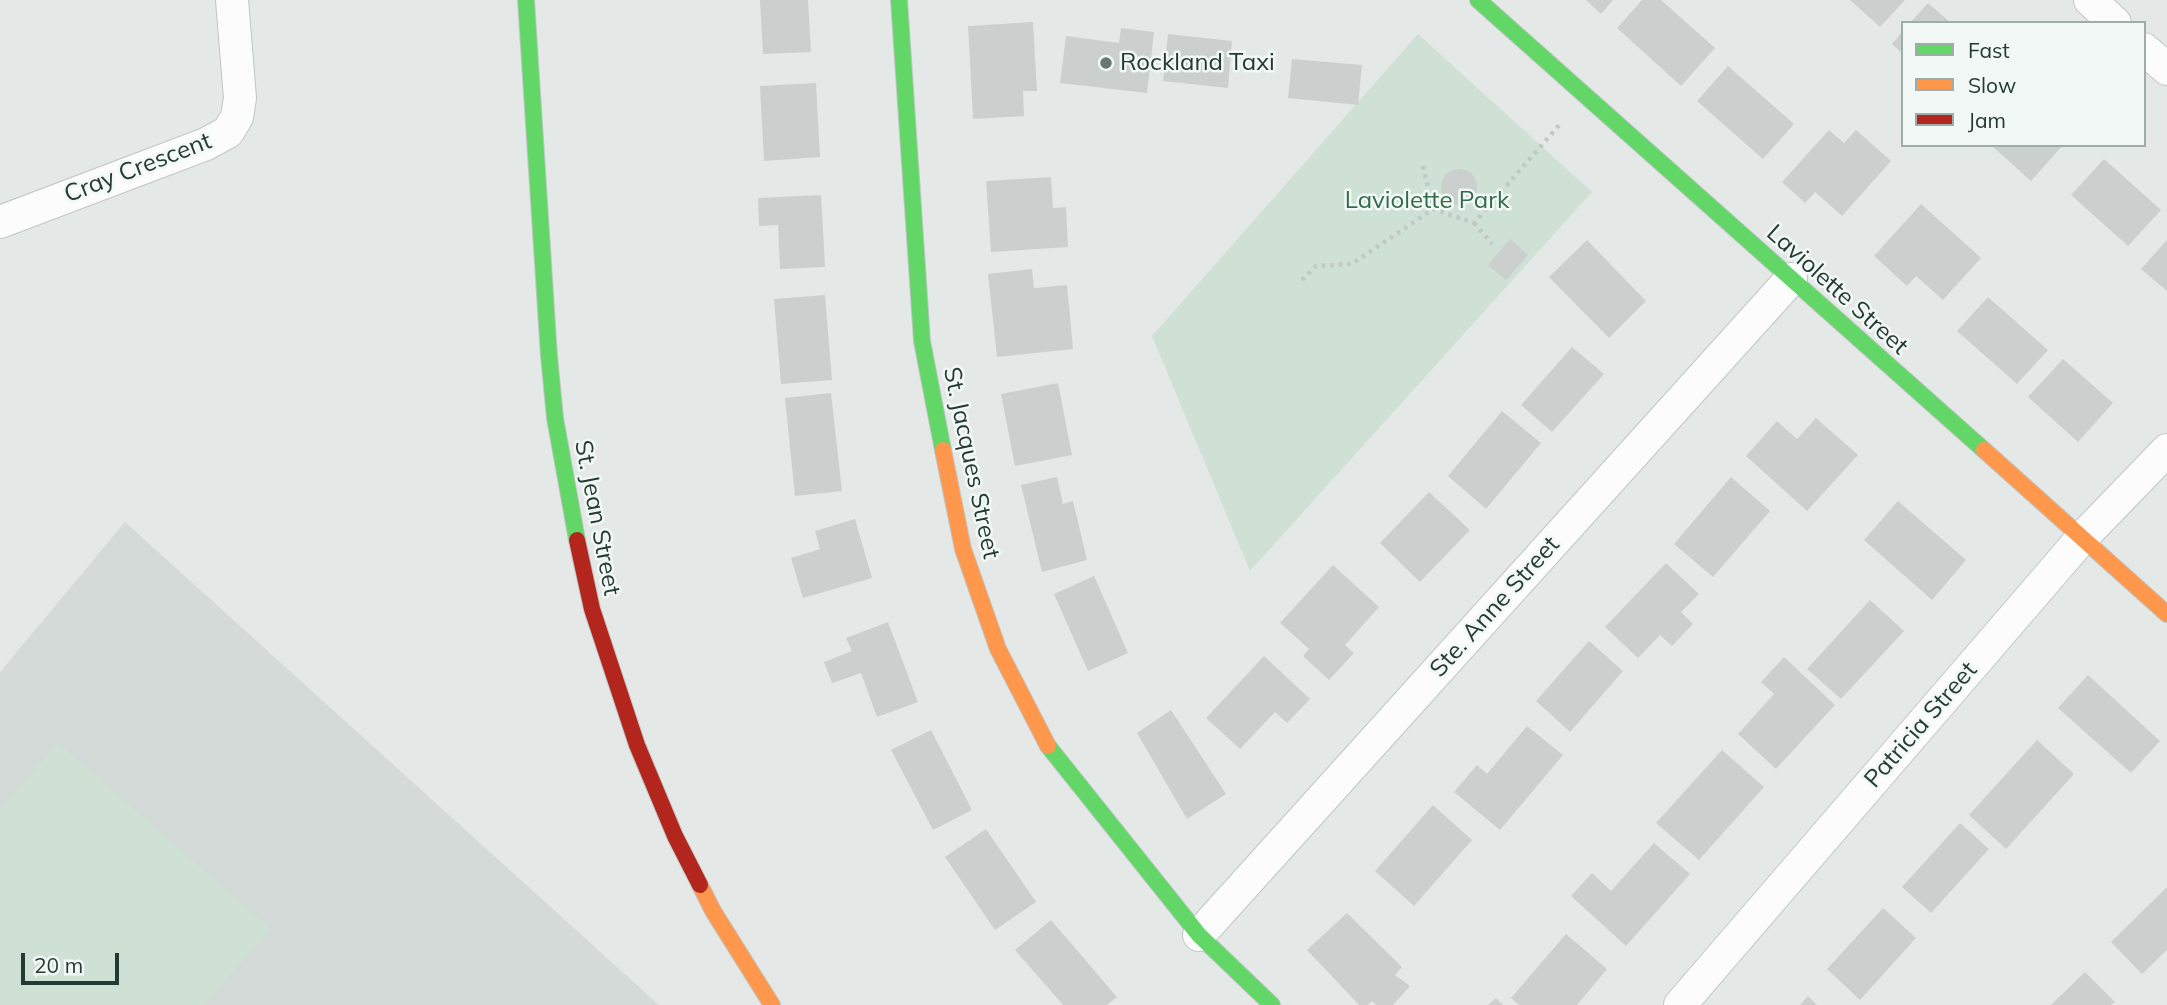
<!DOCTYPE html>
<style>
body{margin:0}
#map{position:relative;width:2167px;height:1005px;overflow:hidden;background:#e4e9e7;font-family:Mulish,sans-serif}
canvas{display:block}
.legend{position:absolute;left:1901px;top:21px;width:245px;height:126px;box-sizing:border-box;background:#f2f8f5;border:2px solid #a0aca8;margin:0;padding:9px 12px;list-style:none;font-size:21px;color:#243a34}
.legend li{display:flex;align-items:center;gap:14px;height:35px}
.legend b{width:35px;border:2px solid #a0aca8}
.scale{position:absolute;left:21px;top:953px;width:98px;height:32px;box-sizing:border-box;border:4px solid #243a34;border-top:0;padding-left:9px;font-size:21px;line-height:24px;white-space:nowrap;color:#243a34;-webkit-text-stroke:5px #f2f8f5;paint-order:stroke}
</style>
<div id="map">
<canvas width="2167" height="1005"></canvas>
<ul class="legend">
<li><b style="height:9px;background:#63d668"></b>Fast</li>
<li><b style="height:9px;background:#ff974d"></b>Slow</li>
<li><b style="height:9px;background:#b3261e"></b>Jam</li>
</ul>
<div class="scale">20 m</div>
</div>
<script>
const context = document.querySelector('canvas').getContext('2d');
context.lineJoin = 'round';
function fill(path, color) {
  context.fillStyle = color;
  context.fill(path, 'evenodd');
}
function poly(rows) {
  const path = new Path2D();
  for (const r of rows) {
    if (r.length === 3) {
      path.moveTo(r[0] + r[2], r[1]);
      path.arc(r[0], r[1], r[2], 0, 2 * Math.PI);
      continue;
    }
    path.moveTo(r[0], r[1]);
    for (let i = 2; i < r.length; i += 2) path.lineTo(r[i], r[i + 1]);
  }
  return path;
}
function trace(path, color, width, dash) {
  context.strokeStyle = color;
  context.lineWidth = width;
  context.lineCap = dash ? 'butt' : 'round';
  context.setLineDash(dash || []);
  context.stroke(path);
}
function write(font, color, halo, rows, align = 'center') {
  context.font = font + ' Mulish,sans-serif';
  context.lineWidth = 5;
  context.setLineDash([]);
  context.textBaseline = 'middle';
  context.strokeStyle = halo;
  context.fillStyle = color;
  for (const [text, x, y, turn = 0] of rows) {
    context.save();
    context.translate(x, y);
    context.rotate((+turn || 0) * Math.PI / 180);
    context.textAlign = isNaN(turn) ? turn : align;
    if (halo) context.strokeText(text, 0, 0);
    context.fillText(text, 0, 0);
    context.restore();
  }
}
fill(poly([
 [125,522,659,1005,0,1005,0,672]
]), '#d3dad7');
fill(poly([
 [1418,34,1592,192,1250,571,1152,336],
 [58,742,271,929,204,1005,0,1005,0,809]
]), '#cfe0d4');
fill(poly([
 [760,0,808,0,811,52,763,54],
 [1586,0,1613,0,1601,14],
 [1642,0,1661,0,1715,48,1681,86,1617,28],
 [1850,0,1905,0,1880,27],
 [1928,3,1951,23,1910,23],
 [1033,22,1037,91,1023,91,1024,116,973,119,968,26],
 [1121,28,1154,32,1147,93,1060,83,1066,36,1119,43],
 [1903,31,1903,54,1892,44],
 [1168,34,1232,41,1228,88,1163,81],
 [1292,59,1362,65,1358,105,1288,98],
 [1728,66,1794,124,1763,159,1697,101],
 [816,83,820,157,764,161,760,86],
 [1829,130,1844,143,1856,130,1891,161,1842,216,1815,192,1805,203,1782,182],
 [1991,145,2063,145,2031,181],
 [2104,159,2161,210,2128,246,2071,195],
 [1459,187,18],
 [1051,177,1053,208,1066,207,1068,247,991,252,986,181],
 [821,195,825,267,780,269,778,225,759,226,758,198],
 [1921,204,1981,258,1943,300,1916,276,1907,286,1874,256],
 [1510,239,1528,255,1506,280,1488,265],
 [1587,240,1646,301,1609,338,1549,277],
 [2167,240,2167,291,2141,269],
 [1032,269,1034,288,1067,285,1073,349,997,357,988,274],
 [825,295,832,380,781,384,774,299],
 [1988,297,2048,350,2017,384,1957,331],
 [1572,347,1604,374,1552,432,1521,405],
 [2063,359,2113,403,2078,442,2028,397],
 [1058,383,1072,455,1015,466,1001,394],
 [831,393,842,491,795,496,785,398],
 [1502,411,1541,443,1486,509,1448,476],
 [1816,418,1858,455,1807,511,1746,456,1777,421,1797,439],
 [1057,477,1063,504,1073,501,1087,560,1042,572,1021,485],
 [1731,477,1770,511,1713,577,1674,544],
 [1429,492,1470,530,1420,582,1380,543],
 [1898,501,1966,560,1932,600,1864,540],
 [855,519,872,578,803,598,791,558,820,549,815,531],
 [1666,563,1699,594,1681,612,1693,624,1672,646,1660,635,1638,658,1605,627],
 [1333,565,1379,607,1345,645,1354,653,1329,680,1303,656,1309,649,1280,623],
 [1094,576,1128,653,1088,671,1054,594],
 [1870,600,1904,631,1841,699,1807,669],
 [888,622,918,702,877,717,861,673,832,683,824,662,852,651,846,638],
 [1589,641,1623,671,1570,732,1536,701],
 [1264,656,1310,699,1287,723,1275,712,1240,749,1206,718],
 [1784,657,1835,705,1776,769,1738,734,1774,694,1761,682],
 [2088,675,2160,741,2131,773,2058,708],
 [1171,710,1226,794,1187,819,1137,733],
 [1527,726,1563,755,1500,830,1454,792,1477,765,1487,774],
 [931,730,972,810,933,830,891,750],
 [2037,740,2074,774,2006,849,1969,815],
 [1722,750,1764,787,1699,860,1656,823],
 [1433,805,1472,840,1414,906,1375,871],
 [1960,823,1989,849,1931,913,1902,887],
 [986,829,1036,902,995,930,945,857],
 [1654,843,1690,874,1626,946,1571,896,1592,873,1611,891],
 [2167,887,2167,950,2142,974,2111,942],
 [1883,908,1916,938,1860,1000,1827,969],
 [1347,913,1402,967,1395,975,1410,986,1393,1005,1376,1005,1372,1001,1368,1005,1359,1005,1307,950],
 [1051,920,1117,997,1107,1005,1063,1005,1015,950],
 [1566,934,1607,969,1577,1005,1519,1005,1511,998],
 [2085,972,2115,1002,2111,1005,2051,1005],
 [1808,996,1817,1005,1800,1005],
 [1496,998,1503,1005,1488,1005]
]), '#cbd0ce');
const street = poly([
 [2090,0,2115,23],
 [2144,49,2167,69],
 [0,222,206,144,228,132,237,117,240,98,232,0],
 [1199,935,1791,279],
 [1680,1005,2082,538,2167,450]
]);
const fast = poly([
 [526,0,549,356,555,418,577,540],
 [899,0,922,341,943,450],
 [1478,0,1984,450],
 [1048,746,1199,935,1272,1005]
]);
const slow = poly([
 [943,450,963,549,998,649,1048,746],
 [1984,450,2167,614],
 [700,885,713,911,772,1005]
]);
const jam = poly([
 [577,540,592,609,637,745,675,836,700,885]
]);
trace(street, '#c1c6c4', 34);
trace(fast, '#c0c6c4', 18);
trace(slow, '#c0c6c4', 18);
trace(jam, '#c0c6c4', 18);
trace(poly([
 [1423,166,1433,209],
 [1474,223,1492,244],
 [1302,280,1316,266,1352,264,1433,209,1474,223,1561,123]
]), '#c1c9c5', 4.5, [3.5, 5]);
trace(street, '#fbfcfb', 32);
trace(fast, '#63d668', 16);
trace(slow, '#ff974d', 16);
trace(jam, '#b3261e', 16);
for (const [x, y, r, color] of [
 [1106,63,7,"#677773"]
]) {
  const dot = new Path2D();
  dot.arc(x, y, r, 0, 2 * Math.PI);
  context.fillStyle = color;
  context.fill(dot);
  trace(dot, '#f2f8f5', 2.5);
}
write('24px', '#243a34', '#f2f8f5', [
 ["Rockland Taxi",1120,63]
], 'left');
write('24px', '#243a34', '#f2f8f5', [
 ["Cray Crescent",138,168,-21],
 ["Laviolette Street",1837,290,42],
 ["St. Jacques Street",971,463,78],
 ["St. Jean Street",597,518,79],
 ["Ste. Anne Street",1495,607,-48],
 ["Patricia Street",1921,725,-49]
]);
write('24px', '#336c49', '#f2f8f5', [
 ["Laviolette Park",1427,201]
]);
</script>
